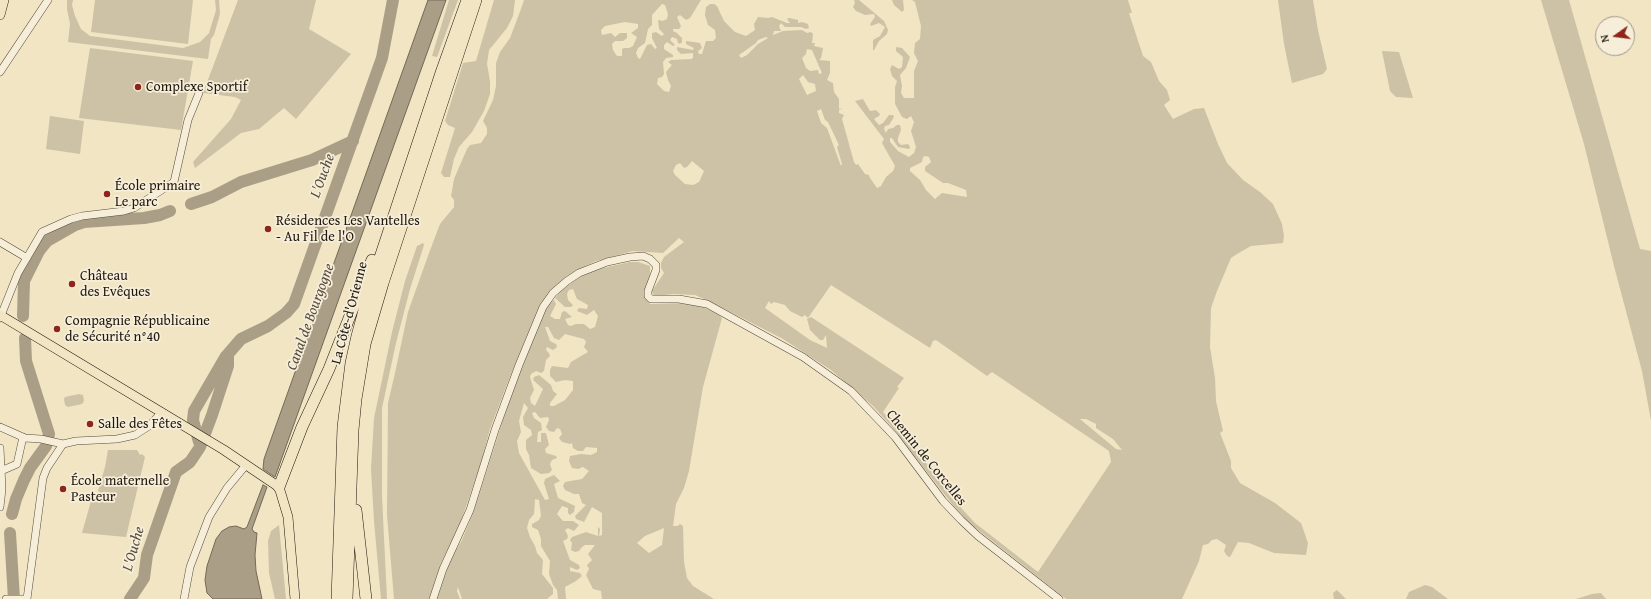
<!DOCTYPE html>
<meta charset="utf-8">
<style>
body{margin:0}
#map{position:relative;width:1651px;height:599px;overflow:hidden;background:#f1e5c4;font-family:"Gentium Book Plus",serif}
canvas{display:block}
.north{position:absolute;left:1595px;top:16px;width:40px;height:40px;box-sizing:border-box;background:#f6eed9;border:1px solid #a09888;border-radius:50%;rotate:256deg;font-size:11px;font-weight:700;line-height:16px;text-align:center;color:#20170e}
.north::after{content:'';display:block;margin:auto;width:14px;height:18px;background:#8f2418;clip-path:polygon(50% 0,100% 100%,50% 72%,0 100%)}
</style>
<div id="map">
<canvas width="1651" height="599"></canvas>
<div class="north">N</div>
</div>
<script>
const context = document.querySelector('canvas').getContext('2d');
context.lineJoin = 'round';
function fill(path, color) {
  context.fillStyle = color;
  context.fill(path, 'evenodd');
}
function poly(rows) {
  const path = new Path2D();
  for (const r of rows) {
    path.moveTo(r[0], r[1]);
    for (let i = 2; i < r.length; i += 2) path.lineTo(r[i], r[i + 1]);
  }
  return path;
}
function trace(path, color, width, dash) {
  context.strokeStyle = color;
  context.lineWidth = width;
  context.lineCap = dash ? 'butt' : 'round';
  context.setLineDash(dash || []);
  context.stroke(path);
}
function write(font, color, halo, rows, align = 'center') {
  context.font = font + ' "Gentium Book Plus",serif';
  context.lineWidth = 3.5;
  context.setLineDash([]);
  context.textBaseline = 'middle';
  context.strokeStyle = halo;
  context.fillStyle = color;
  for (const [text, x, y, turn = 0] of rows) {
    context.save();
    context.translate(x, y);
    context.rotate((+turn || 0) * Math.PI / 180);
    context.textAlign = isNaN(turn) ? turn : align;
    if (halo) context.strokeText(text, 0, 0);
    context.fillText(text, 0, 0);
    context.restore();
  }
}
fill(poly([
 [67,0,73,0,72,5,75,16,81,29,90,36,183,48,200,42,209,33,216,10,215,0,219,0,220,14,214,35,211,39,208,59,68,42,70,24,67,9],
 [95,0,193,0,188,44,91,32],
 [238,0,316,0,309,29,351,54,296,119,284,108,259,129,241,133,195,168,193,162,231,119,241,100,235,97,203,93],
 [449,0,458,0,437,57,432,56],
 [494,0,515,0,513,16,507,28,489,50,487,64,490,81,490,94,484,111,472,132,459,147,454,159,450,177,444,177,441,173,455,128,448,125,445,121,463,63,476,61],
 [524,0,701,0,690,18,686,20,680,15,677,17,681,26,679,29,673,29,673,31,677,33,682,38,682,42,680,44,678,43,677,39,672,37,670,40,675,45,673,46,667,42,664,45,664,49,673,55,673,57,666,58,663,62,664,74,662,77,658,78,657,84,664,91,669,92,671,86,668,80,666,72,672,65,668,62,671,60,692,59,693,57,693,53,681,54,677,50,677,47,693,50,694,48,686,44,686,41,700,43,702,48,698,51,699,54,702,54,706,41,713,41,716,38,715,30,708,25,705,15,706,7,710,4,714,4,717,6,724,21,735,32,746,36,755,30,754,24,758,17,768,18,772,17,787,23,790,23,787,19,789,18,798,20,798,23,802,22,808,24,809,28,806,29,801,27,785,27,781,23,779,26,781,31,774,31,773,35,783,31,802,30,807,33,811,32,813,34,812,43,815,43,814,46,823,48,821,58,819,60,830,61,830,73,827,80,833,83,834,92,839,99,839,109,843,108,839,110,839,113,844,115,842,119,854,162,856,165,858,164,865,174,869,175,870,178,877,188,881,186,886,177,893,171,895,166,882,143,884,139,855,101,863,99,870,111,876,110,880,114,879,116,874,119,879,125,883,123,889,115,893,115,894,117,889,125,885,126,884,129,886,133,888,129,893,128,897,125,900,125,901,130,898,138,898,142,901,145,908,144,910,147,909,149,898,147,892,138,890,138,890,142,898,151,909,157,914,153,916,147,911,131,914,122,911,116,907,119,902,117,895,104,895,87,897,81,892,76,890,69,892,65,899,69,902,67,903,57,896,51,896,47,902,48,910,57,906,68,900,75,902,86,901,93,904,98,914,98,914,71,918,61,914,53,915,43,920,39,921,26,915,2,912,0,1128,0,1132,13,1129,13,1143,56,1151,62,1159,81,1167,90,1170,100,1164,105,1173,119,1194,109,1204,108,1218,144,1227,163,1243,180,1260,192,1273,204,1282,224,1284,236,1283,243,1251,246,1237,254,1231,258,1217,291,1211,308,1210,347,1215,378,1216,401,1223,431,1220,433,1231,461,1231,468,1240,483,1275,503,1301,523,1308,543,1306,555,1274,553,1249,543,1238,542,1230,557,1227,556,1224,551,1226,545,1217,539,1212,540,1208,544,1203,545,1199,561,1182,599,1066,599,963,518,891,426,873,406,831,370,783,339,715,304,695,295,673,294,656,296,653,294,652,291,664,273,661,268,661,263,664,257,684,242,679,238,663,253,633,251,596,261,579,269,565,278,551,291,539,307,509,379,490,429,481,463,460,524,441,563,429,599,394,599,387,515,388,403,395,373,408,312,429,253,440,224,454,207,454,200,451,196,454,179,467,149,470,145,481,143,487,134,487,128,483,121,493,100,496,86,496,63,500,52,510,38,521,9],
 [662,4,665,5,668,14,667,19,663,21,658,20,659,29,664,34,662,36,656,32,652,33,652,38,657,48,655,49,651,44,647,45,640,59,638,58,636,53,638,48,645,43,648,29,652,25,652,15],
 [625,22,638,24,638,28,631,33,637,37,633,46,629,48,624,48,622,49,622,56,617,56,613,50,612,44,615,41,623,41,627,38,627,33,620,33,615,37,611,33,602,35,601,30,605,26],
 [766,37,768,38,758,44,747,55,741,58,739,55,756,43,758,40],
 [807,49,812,50,822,73,819,74,818,70,810,71,806,68,802,58,806,54],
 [803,75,808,82,815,84,816,91,807,95,799,79],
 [821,109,825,120,828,122,839,145,837,147,842,164,841,166,827,128,821,123,817,111],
 [926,156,929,157,931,162,925,167,925,171,943,183,948,183,966,190,967,197,942,193,935,199,926,190,920,180,910,171,910,168,922,162,923,157],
 [692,161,704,171,699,182,693,185,685,184,675,175,673,171,676,165,680,163,684,168,687,167],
 [831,285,930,348,933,341,936,340,987,376,992,372,1109,451,1111,462,1038,572,975,523,953,499,927,464,883,412,899,388,897,387,904,378,811,317,807,319,810,330,820,340,823,340,826,335,827,348,810,340,765,308,769,301,771,304,774,302,785,305,790,311,802,317,805,315,808,318],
 [1080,419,1086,419,1096,424,1096,428,1113,439,1122,450,1116,449],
 [854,0,859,0,884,21,888,30,887,34,879,41,874,50,873,50,873,40,880,36,885,27,879,23,871,26,870,24,875,17,874,14,865,15,856,11,853,7,855,3],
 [892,0,903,0,904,10,902,12,894,5],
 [1278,0,1313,0,1318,30,1327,69,1323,74,1292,83,1284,44],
 [1541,0,1569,0,1640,249,1651,251,1651,421,1642,371,1615,270,1584,144],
 [90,48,193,61,181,130,79,118],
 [1382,51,1399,52,1413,98,1396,97,1390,91],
 [50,116,84,121,80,154,46,149],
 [423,243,424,245,410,289,396,343,382,408,382,496,387,599,381,599,374,521,371,469,374,418,392,332,405,281,417,246],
 [630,262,638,262,650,266,650,274,644,296,650,304,687,303,701,306,719,315,722,318,703,387,689,471,684,488,676,504,673,526,678,526,680,524,683,526,684,562,687,578,693,586,714,599,602,599,601,591,593,589,586,575,589,569,587,565,592,560,588,554,595,545,585,545,582,547,579,551,575,552,571,550,572,543,570,540,572,537,586,532,598,536,598,527,600,529,599,536,602,535,602,513,592,507,584,522,576,519,575,516,586,505,582,503,579,494,574,494,565,490,563,486,565,482,582,479,589,471,583,467,578,469,572,468,569,461,570,456,581,454,591,455,597,452,597,448,586,447,583,451,578,451,573,448,572,443,570,444,562,442,559,438,562,434,560,429,557,428,554,432,549,431,546,427,549,420,548,417,540,418,535,412,532,413,534,418,541,423,542,430,538,432,537,442,541,442,541,433,546,433,549,445,545,449,546,453,556,456,557,458,552,460,550,464,552,470,549,473,541,474,531,468,529,455,526,449,526,440,532,435,531,430,524,425,523,417,528,408,524,403,519,421,521,432,517,441,519,453,545,500,549,499,544,483,545,479,554,475,560,481,554,484,558,498,575,506,574,512,570,515,568,513,568,508,562,506,557,514,563,521,573,521,579,525,574,531,568,528,565,530,568,536,567,539,563,541,570,560,579,565,580,568,577,570,570,567,570,571,580,573,582,576,576,581,565,587,566,599,558,599,557,590,553,585,549,574,550,561,541,546,541,539,538,530,532,527,532,524,539,520,541,516,539,500,535,499,534,514,529,520,527,528,530,537,535,546,537,553,543,560,542,574,553,588,553,594,547,599,462,599,458,587,457,591,460,599,437,599,450,560,462,540,474,511,509,401,545,308,554,300,556,304,550,316,555,319,560,319,562,312,565,311,572,317,565,319,568,325,571,326,576,324,584,324,590,329,595,327,598,316,594,310,587,315,577,311,579,308,587,309,588,305,577,299,573,289,569,290,567,294,568,300,573,305,571,307,565,307,555,298,562,290,578,278,594,270],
 [545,327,548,327,554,338,559,340,565,334,584,339,586,342,584,347,588,352,571,362,568,368,552,366,550,370,550,376,556,382,565,380,573,381,573,390,565,400,554,406,550,406,550,403,557,394,553,391,551,385,539,375,534,377,533,380,543,389,535,406,531,403,530,398,534,390,530,377,531,374,536,371,541,373,544,371,546,360,550,356,549,353,546,350,547,347,553,350,557,347,556,344,550,341],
 [664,528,662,545,649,553,637,543,645,536],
 [79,394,83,395,84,401,82,404,68,407,65,405,64,399,65,397],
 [108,450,137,450,140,455,142,454,145,457,126,537,82,533,91,501,95,502,97,501,100,492,98,491,105,467],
 [279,525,286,599,275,599,269,573,268,541,271,531],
 [1425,585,1432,587,1448,599,1406,599,1409,592],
 [1337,590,1346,599,1334,599,1333,593],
 [1601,593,1606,599,1576,599,1592,594]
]), '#cdc2a5');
const water = poly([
 [428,0,446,0,275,477,263,469,264,459,428,0],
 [263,485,267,487,252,529,254,532,257,533,255,555,256,571,262,599,213,599,207,593,205,580,207,566,216,539,222,531,229,527,236,526,244,529,247,527,263,485]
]);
fill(water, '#aa9f86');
trace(water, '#736956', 1);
trace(poly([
 [191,204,212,197,241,182,312,160,353,141],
 [23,316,24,281,39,251,47,241,75,225,84,222,144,218,160,215,170,211],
 [199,442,193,420,194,411,226,356],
 [12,514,16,499,24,480,30,468,46,446,49,434,26,361,25,338],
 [10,533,14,599],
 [130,599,144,578,147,555,176,472,190,462,200,447,212,415,228,366,228,354,241,339,268,326,286,313,294,304,382,58,393,0]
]), '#aa9f86', 12);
const minor = poly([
 [0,72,48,0],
 [0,242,27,258],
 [0,318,18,273,42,232,71,219,82,216,124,211,134,208,174,182,188,120,199,93],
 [0,427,25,438,41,439,63,444],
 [0,448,2,489,0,507],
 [1,471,17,464,23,437],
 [6,599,27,599],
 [27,599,43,478,47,468,63,444,76,441,117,439,135,435,149,426,162,412],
 [184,599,190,567,209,517,227,488,246,465],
 [433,599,443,569,470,510,495,430,519,365,543,307,553,293,567,281,579,273,607,262,630,257,643,256,650,259,656,265,656,270,648,291,648,296,651,299,679,299,707,304,803,357,851,391,895,437,943,501,961,520,978,536,1059,599]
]);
const major = poly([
 [0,15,4,0],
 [0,315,224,450,279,487,288,517,295,599]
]);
const highway = poly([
 [279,487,302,427,329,369,372,260],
 [356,510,366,599],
 [337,599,343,427,351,363,357,336,371,285,402,191,442,70,467,0],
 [347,599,353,430,356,399,365,344,383,283,476,0]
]);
trace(minor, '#544a3c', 8);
trace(major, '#20170e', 10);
trace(highway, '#20170e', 12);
trace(minor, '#f6eed9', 7);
trace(major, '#f1e5c4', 9);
trace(highway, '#f1e5c4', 11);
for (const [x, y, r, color] of [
 [138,87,4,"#8f2418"],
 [107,194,4,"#8f2418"],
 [268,229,4,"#8f2418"],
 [72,284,4,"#8f2418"],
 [57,329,4,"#8f2418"],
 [90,424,4,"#8f2418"],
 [63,489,4,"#8f2418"]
]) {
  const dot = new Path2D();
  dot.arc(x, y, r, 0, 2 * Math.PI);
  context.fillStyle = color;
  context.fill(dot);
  trace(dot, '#f6eed9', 1.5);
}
write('14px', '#20170e', '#f6eed9', [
 ["Complexe Sportif",146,87],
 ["École primaire",115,186],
 ["Le parc",115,202],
 ["Résidences Les Vantelles",276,221],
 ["- Au Fil de l'O",276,237],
 ["Château",80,276],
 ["des Evêques",80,292],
 ["Compagnie Républicaine",65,321],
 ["de Sécurité n°40",65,337],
 ["Salle des Fêtes",98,424],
 ["École maternelle",71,481],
 ["Pasteur",71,497]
], 'left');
write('14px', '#20170e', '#f6eed9', [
 ["La Côte-d'Orienne",350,313,-75],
 ["Chemin de Corcelles",926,458,51]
]);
write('italic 15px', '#574d3e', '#f6eed9', [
 ["L'Ouche",323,176,-70],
 ["Canal de Bourgogne",311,317,-70],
 ["L'Ouche",134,549,-74]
]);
</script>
